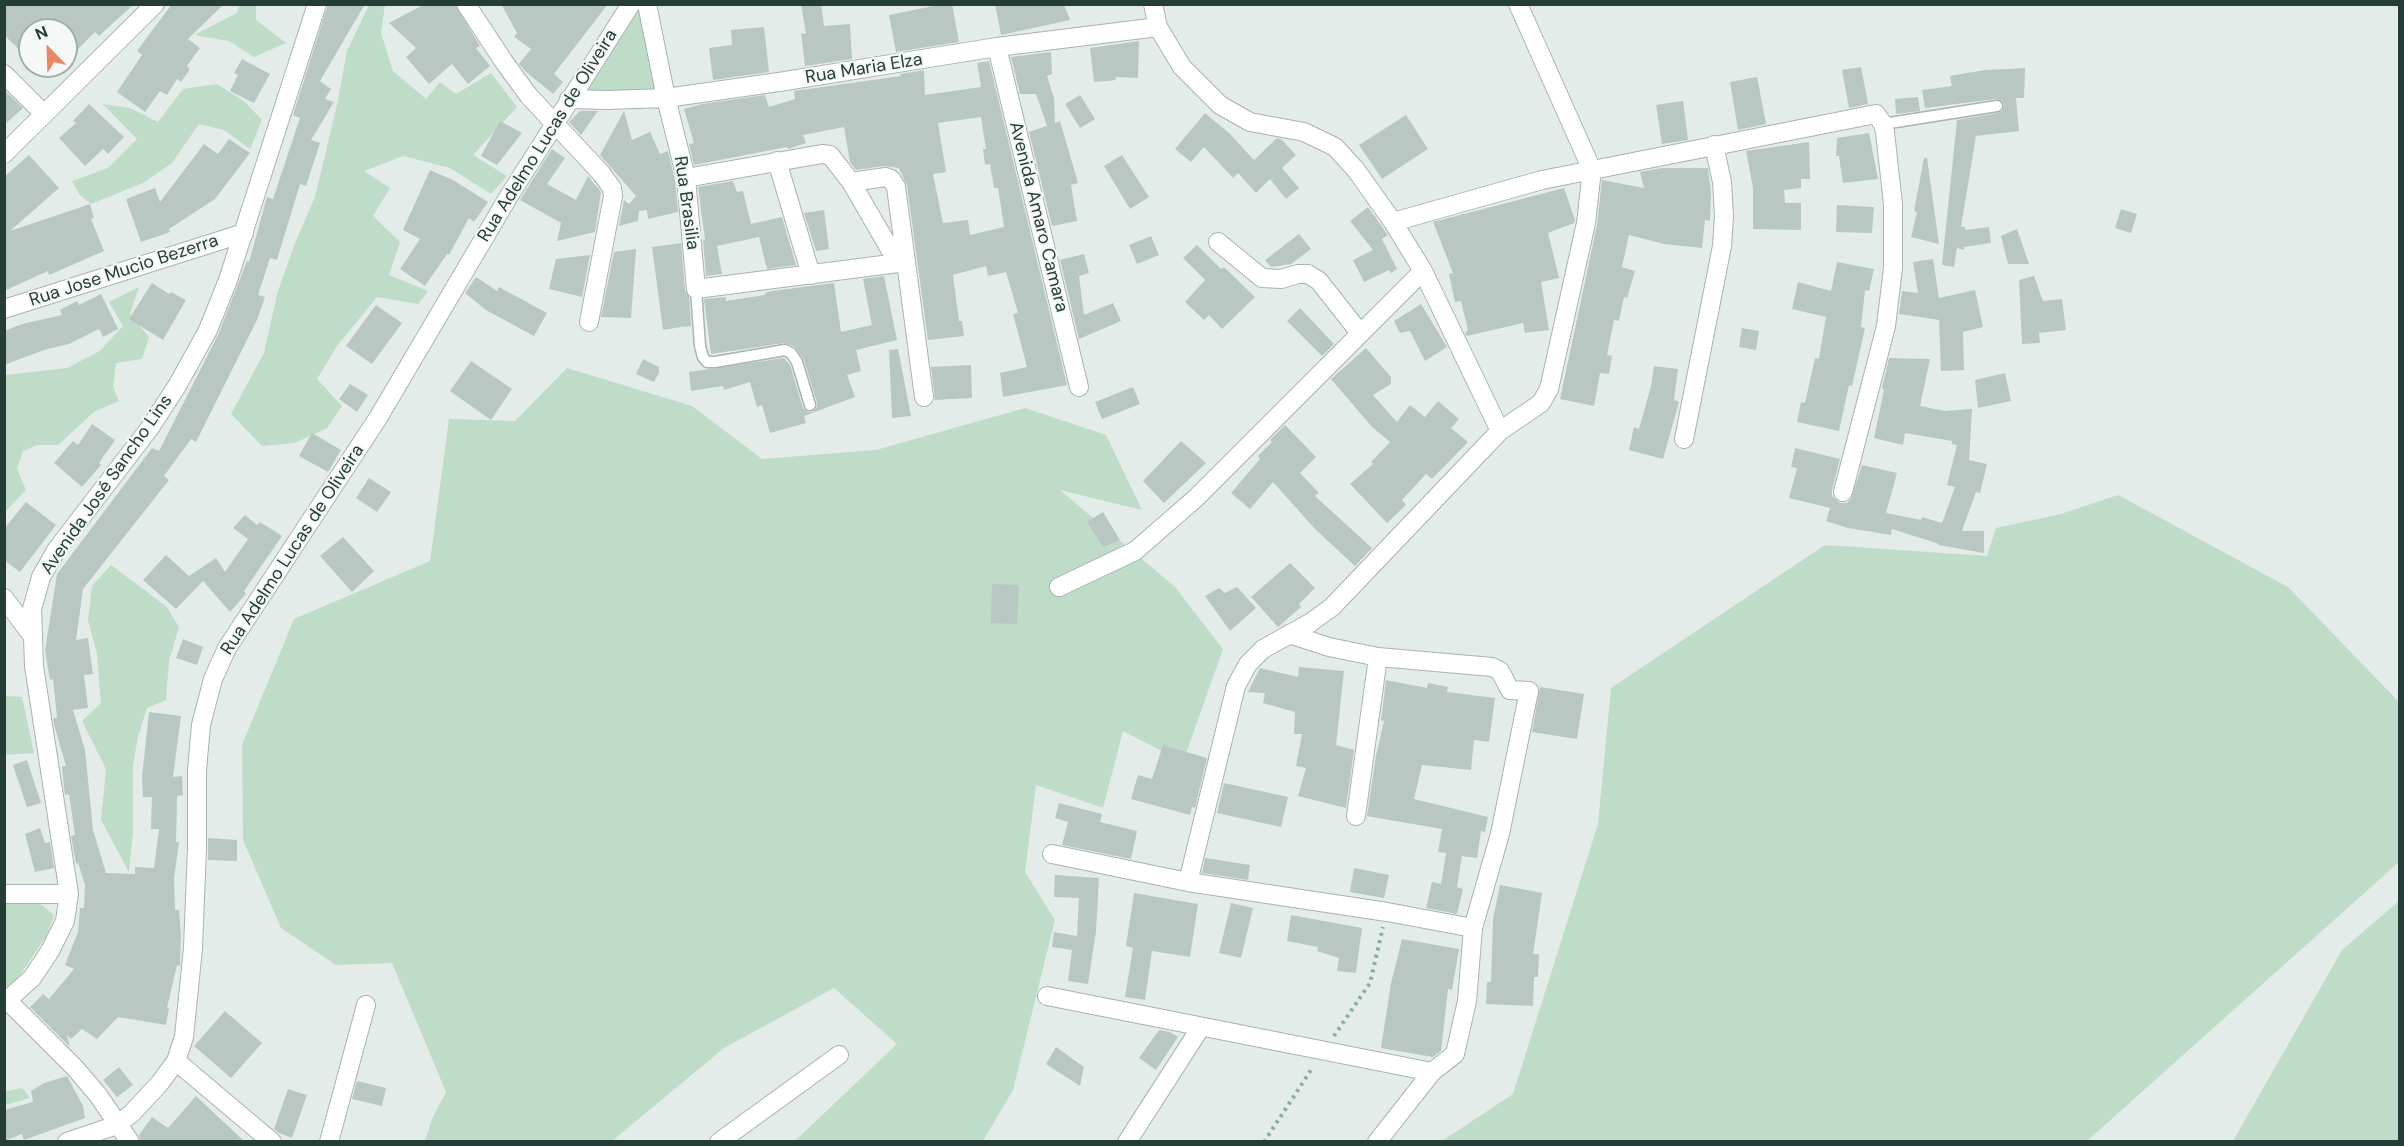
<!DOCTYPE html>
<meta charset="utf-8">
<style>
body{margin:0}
#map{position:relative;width:2404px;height:1146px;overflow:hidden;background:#e4ece9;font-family:"DM Sans",sans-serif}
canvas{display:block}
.frame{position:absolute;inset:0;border:6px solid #243d37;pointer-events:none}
.north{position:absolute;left:18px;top:18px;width:60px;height:60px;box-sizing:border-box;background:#f4f9f7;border:2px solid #a1aeaa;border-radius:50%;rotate:337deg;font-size:16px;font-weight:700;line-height:24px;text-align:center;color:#243d37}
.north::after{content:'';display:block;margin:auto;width:21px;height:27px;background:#ea8764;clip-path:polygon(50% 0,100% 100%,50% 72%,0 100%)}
</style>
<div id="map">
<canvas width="2404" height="1146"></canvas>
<div class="frame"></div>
<div class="north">N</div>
</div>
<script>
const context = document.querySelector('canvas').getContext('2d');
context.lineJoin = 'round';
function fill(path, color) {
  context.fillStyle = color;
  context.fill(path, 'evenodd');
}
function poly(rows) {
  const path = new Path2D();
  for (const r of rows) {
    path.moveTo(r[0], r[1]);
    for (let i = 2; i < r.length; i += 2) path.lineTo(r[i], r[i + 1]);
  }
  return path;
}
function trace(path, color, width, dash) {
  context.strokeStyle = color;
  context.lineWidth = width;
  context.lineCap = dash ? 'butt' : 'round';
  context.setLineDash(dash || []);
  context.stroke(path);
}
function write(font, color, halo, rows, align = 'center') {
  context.font = font + ' "DM Sans",sans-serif';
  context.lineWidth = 4.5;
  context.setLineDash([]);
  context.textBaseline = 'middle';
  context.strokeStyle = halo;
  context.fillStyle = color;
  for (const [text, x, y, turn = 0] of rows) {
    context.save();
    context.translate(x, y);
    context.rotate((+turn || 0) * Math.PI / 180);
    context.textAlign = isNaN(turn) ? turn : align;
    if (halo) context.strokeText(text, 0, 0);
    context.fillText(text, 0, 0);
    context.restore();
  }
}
fill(poly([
 [239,5,256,5,256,20,286,43,254,57,229,41,194,35,237,13],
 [369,5,385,5,381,33,393,71,426,99,440,82,456,94,491,73,517,107,473,155,507,176,491,194,450,168,403,156,364,171,390,188,373,216,400,242,389,275,428,291,418,304,377,297,337,346,317,379,342,406,327,428,295,443,262,446,231,414,264,353,277,294,295,243,315,197,337,105,347,51],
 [633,5,643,5,656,97,572,98],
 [217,84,245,102,262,120,250,149,224,130,199,124,172,163,143,183,91,204,79,194,72,181,108,168,137,139,103,104,130,108,158,122,183,89],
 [139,287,130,314,149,337,142,359,116,363,113,387,119,401,95,411,58,445,37,445,23,451,17,469,26,490,5,512,5,375,67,368,100,351,123,326,109,302],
 [567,368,692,406,762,459,876,450,1025,408,1106,435,1142,510,1060,490,1175,587,1223,649,1183,762,1123,731,1103,808,1036,785,1025,872,1055,920,1013,1090,983,1141,795,1141,897,1044,834,988,724,1048,612,1141,425,1141,432,1119,446,1092,392,963,336,965,281,928,243,840,242,745,294,619,430,561,449,419,515,421],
 [2118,495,2288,587,2399,702,2399,862,2087,1141,1442,1141,1513,1094,1598,824,1611,688,1825,545,1987,556,1996,528,2061,514],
 [111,565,167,607,179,627,169,661,166,700,147,708,138,737,133,765,133,831,129,872,101,820,106,769,82,721,101,703,97,654,88,620,92,586],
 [4,696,22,697,34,753,5,755],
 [2399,901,2399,1141,2233,1141,2342,950],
 [5,902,38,902,54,915,47,935,12,987,5,991],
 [22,1088,30,1098,5,1105,5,1089,7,1091]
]), '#bedcc7');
fill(poly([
 [4,4,134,4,99,36,95,32,66,61,66,30,30,30,30,60,4,35],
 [172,4,224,4,188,39,200,48,187,66,190,69,181,82,177,79,167,95,160,91,145,112,117,92,142,55,137,51],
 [328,4,365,4,320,81,331,89,325,99,334,102,311,140,320,143,306,186,300,184,277,260,270,258,258,295,265,297,257,320,196,442,191,439,164,476,169,480,83,589,76,640,88,638,93,674,84,675,88,708,73,710,85,750,93,830,106,873,135,874,135,867,154,868,159,829,151,829,152,797,143,797,142,777,149,712,181,716,173,777,182,776,183,795,177,796,176,842,179,842,174,878,175,910,179,910,181,935,180,966,177,965,167,1008,169,1008,166,1025,118,1017,97,1039,82,1029,71,1039,67,1035,70,1047,30,1007,43,994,49,999,74,969,65,965,78,932,80,908,84,908,85,885,78,863,76,864,71,836,75,835,69,794,65,795,64,787,62,766,66,766,55,728,53,719,57,717,53,679,50,680,45,650,57,574,152,448,159,451,218,335,247,261,249,262,267,197,273,199,300,118,293,115],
 [425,4,455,4,480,46,476,48,490,66,468,84,452,64,429,84,406,57,416,48,389,23],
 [501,4,608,4,554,74,563,82,553,94,525,71,519,64,531,49,514,37,517,33],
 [801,4,821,4,824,26,850,24,852,59,805,66,801,33,806,34],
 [943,4,952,4,959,42,896,52,889,15],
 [995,4,1064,4,1070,20,1001,35],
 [764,27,769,72,713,80,709,48,732,45,731,30],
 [1139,41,1138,78,1115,77,1116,80,1094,82,1090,48],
 [1051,52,1052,74,1047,76,1054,98,1055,123,1060,121,1078,183,1071,185,1077,221,1052,226,1029,132,1047,126,1036,94,1020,94,1011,57],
 [242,59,270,74,254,103,230,91,238,75,234,73],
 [989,61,1067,385,1003,397,1000,373,1027,367,1013,314,1018,313,1006,272,988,276,986,266,953,275,959,321,962,321,964,336,928,340,907,186,899,168,884,166,856,170,850,162,844,127,803,135,806,143,788,149,787,147,694,165,689,144,694,143,684,109,702,104,765,95,769,107,795,99,794,91,901,76,900,74,924,70,925,95,981,87,977,63],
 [981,117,986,149,983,149,985,165,990,164,994,188,998,188,1004,227,970,235,968,220,943,223,933,174,946,172,938,123],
 [1861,67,1868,104,1849,108,1842,70],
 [2025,68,2024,98,2016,98,2019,131,1976,136,1961,227,1965,227,1965,230,1989,227,1991,243,1964,247,1964,250,1957,248,1954,267,1942,265,1957,120,1998,113,2002,111,2004,105,2002,101,1996,99,1925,108,1922,90,1952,86,1950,76,1985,70],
 [1757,77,1766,124,1738,130,1730,82],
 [4,90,23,108,4,125],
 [1080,95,1095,119,1080,128,1065,104],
 [1918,97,1920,111,1896,114,1895,99],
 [1683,101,1688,140,1662,144,1656,105],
 [89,104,124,137,108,154,103,149,85,166,59,138,76,123,73,121],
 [580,111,598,111,581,135,569,122],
 [624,111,632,140,650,132,660,154,668,151,675,180,678,212,648,219,647,210,639,211,638,221,619,226,624,200,629,204,636,196,600,155],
 [1205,113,1230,134,1254,160,1277,138,1281,139,1296,155,1282,168,1299,188,1286,199,1270,179,1256,193,1238,173,1233,178,1204,147,1191,162,1175,149],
 [1406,115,1428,149,1382,179,1359,145],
 [500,121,522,133,497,165,481,156],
 [1869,133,1878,179,1843,183,1839,156,1836,156,1837,138],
 [229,139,250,153,215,199,169,229,170,232,141,242,126,199,155,188,160,202,204,144,218,154],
 [1809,142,1810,179,1801,179,1801,188,1784,190,1785,203,1801,203,1801,230,1753,229,1753,188,1746,151],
 [552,149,565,158,547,184,576,200,588,176,601,192,595,232,557,241,561,223,520,200],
 [29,155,59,188,10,231,90,204,94,218,91,219,104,251,49,275,48,271,4,291,4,177],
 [1122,155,1149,197,1130,209,1104,166],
 [1924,158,1927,158,1939,244,1911,237,1917,212,1914,211],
 [1662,168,1708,168,1711,193,1710,221,1705,220,1702,248,1664,244,1629,235,1622,267,1635,271,1627,298,1624,297,1619,321,1614,320,1607,355,1612,356,1609,374,1600,373,1594,406,1560,399,1597,225,1602,180,1644,188,1640,172],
 [430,170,453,180,488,202,474,222,469,218,449,255,447,254,425,286,400,269,420,239,403,230],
 [733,181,737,192,743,191,752,228,751,224,782,217,796,265,767,269,759,237,717,246,722,274,706,276,703,240,705,240,698,187],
 [1564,188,1575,220,1574,223,1548,233,1559,278,1541,282,1549,330,1525,333,1523,323,1467,336,1465,333,1468,330,1461,301,1455,302,1449,274,1453,273,1433,222],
 [1837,205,1874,207,1872,233,1836,232],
 [1368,207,1388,235,1382,239,1397,269,1391,273,1389,270,1364,282,1353,260,1373,250,1350,221],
 [2121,209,2137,214,2131,233,2115,228],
 [824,210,829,249,816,251,804,213],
 [2017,229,2029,264,2008,264,2001,236],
 [1299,234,1311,249,1291,264,1271,267,1265,260],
 [1151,236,1159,255,1137,264,1129,245],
 [681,243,685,290,689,297,691,326,682,327,682,325,681,327,663,330,652,247],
 [1197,245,1221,269,1224,267,1255,297,1222,329,1209,315,1204,320,1185,302,1205,280,1183,258],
 [636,249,631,318,601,317,614,252],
 [1084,254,1089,273,1079,276,1084,315,1113,303,1121,321,1079,339,1060,260],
 [590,255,582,297,549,289,556,259],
 [1933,259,1939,298,1975,290,1983,327,1963,332,1964,370,1941,371,1939,320,1899,314,1902,291,1918,293,1913,262],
 [1837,262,1874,269,1869,291,1865,290,1861,327,1865,328,1852,386,1849,385,1839,431,1797,422,1801,402,1805,403,1815,358,1819,359,1826,317,1792,309,1798,282,1831,291],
 [884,276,897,340,856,350,861,371,847,375,855,397,804,416,806,423,770,433,762,405,757,407,750,382,724,390,723,386,691,391,689,372,784,358,790,365,803,408,808,412,813,412,817,407,817,403,804,360,794,346,784,343,711,354,704,299,726,297,726,301,765,295,765,293,772,291,834,283,841,332,872,325,863,279],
 [2034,276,2043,301,2062,299,2066,330,2039,333,2040,343,2022,344,2019,280],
 [476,277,497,291,499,287,547,313,534,336,486,310,465,293],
 [152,283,169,294,171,292,186,300,163,340,129,319],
 [101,294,118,329,103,337,99,329,69,344,44,350,4,365,4,331,22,324,62,315,60,310,77,301,79,305],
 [1421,304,1447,347,1425,361,1410,331,1400,333,1394,321],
 [376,305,402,323,372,364,346,346],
 [1300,308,1334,344,1322,356,1287,321],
 [1742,328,1759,331,1756,350,1739,347],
 [1366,348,1391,377,1391,384,1373,395,1397,422,1410,405,1425,417,1438,401,1459,419,1451,428,1468,442,1432,479,1426,474,1402,500,1406,505,1387,523,1350,484,1373,464,1371,462,1390,442,1372,427,1331,379],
 [898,349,911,416,892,418,889,350],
 [1889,358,1930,359,1920,406,1945,411,1972,409,1969,460,1987,464,1980,493,1976,492,1962,531,1984,531,1984,553,1938,545,1939,544,1892,529,1891,535,1848,528,1826,521,1830,508,1789,498,1797,468,1791,467,1795,448,1840,459,1832,490,1832,496,1840,503,1847,503,1851,499,1862,465,1897,473,1886,513,1921,520,1922,517,1942,523,1955,487,1947,485,1957,445,1952,444,1952,441,1905,433,1903,445,1874,438,1884,390,1882,388],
 [643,359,659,367,659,373,654,382,636,374],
 [471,361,512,389,491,420,450,391],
 [971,365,972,398,935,400,931,367],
 [1654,366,1678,369,1674,400,1679,402,1663,459,1629,450,1634,427,1639,429,1651,386],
 [2005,373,2011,401,1978,408,1975,380],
 [350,384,368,395,357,412,339,399],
 [1133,387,1140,404,1102,419,1095,402],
 [92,424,115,440,99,463,101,465,82,487,54,463,73,441,78,445],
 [1285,425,1316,457,1300,473,1319,493,1315,496,1372,548,1355,566,1316,530,1273,482,1250,509,1231,493,1260,459,1258,456,1272,442,1270,440],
 [312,433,341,450,328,472,299,456],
 [1181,441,1206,463,1164,503,1143,481],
 [369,478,391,492,377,512,356,498],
 [26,502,56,525,20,572,4,560,4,529],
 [1103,512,1120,540,1103,547,1087,522],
 [245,515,257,525,260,522,282,536,244,591,246,594,230,612,203,581,176,609,143,580,166,555,189,576,216,558,225,572,248,539,233,528],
 [343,537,374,571,352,592,320,556],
 [1290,563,1315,588,1299,604,1301,607,1278,627,1251,597],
 [992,584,1019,585,1017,624,991,623],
 [1237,587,1256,608,1230,631,1205,596,1219,588,1225,593],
 [183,639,203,647,197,665,176,658],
 [1299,667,1344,671,1336,745,1354,750,1346,808,1298,796,1306,768,1296,766,1302,734,1294,734,1295,712,1263,703,1265,693,1248,692,1260,668,1298,677],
 [1386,680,1427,688,1428,683,1448,687,1447,692,1495,698,1489,742,1474,740,1471,770,1422,765,1414,799,1488,817,1485,832,1481,831,1477,858,1462,856,1457,887,1463,889,1457,914,1426,908,1432,882,1441,884,1446,853,1438,852,1442,829,1367,816,1376,756,1384,721,1381,720],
 [1540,687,1584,694,1577,739,1532,732],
 [1163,745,1207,758,1195,808,1192,807,1190,815,1131,799,1138,775,1152,779],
 [27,760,41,803,27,807,13,765],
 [1224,783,1288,797,1281,827,1217,813],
 [1059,803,1102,814,1100,822,1137,831,1131,859,1062,845,1068,822,1055,818],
 [40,828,45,843,50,842,54,868,35,872,25,834],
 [208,838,237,840,237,861,208,860],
 [1205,858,1250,865,1248,880,1202,873],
 [1354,868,1389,875,1384,898,1350,892],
 [1055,875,1099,878,1096,931,1088,984,1068,981,1072,950,1052,947,1054,932,1077,936,1079,898,1054,897],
 [1500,885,1542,893,1533,954,1539,954,1538,977,1534,977,1533,1006,1486,1004,1487,982,1491,982,1493,919],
 [1134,893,1198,904,1190,957,1152,951,1145,1000,1125,997,1133,948,1126,946],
 [1231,903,1253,908,1241,958,1219,953],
 [1291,915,1362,928,1356,973,1337,971,1339,958,1317,951,1318,947,1287,941],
 [1402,939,1459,949,1452,990,1448,989,1441,1051,1433,1057,1381,1048,1391,983],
 [225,1011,262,1043,231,1078,194,1046],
 [1159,1030,1170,1032,1178,1037,1156,1070,1139,1058],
 [1056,1047,1084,1067,1080,1086,1046,1064],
 [119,1067,133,1085,117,1097,103,1080],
 [67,1076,83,1106,85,1118,24,1140,22,1134,4,1141,4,1110,33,1102,31,1091,44,1083],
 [357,1081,386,1088,382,1106,352,1099],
 [288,1089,307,1095,292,1138,279,1133,274,1129],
 [196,1096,245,1142,141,1142,139,1135,152,1117,168,1128]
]), '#b9c7c2');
const service = poly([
 [1883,124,1997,106],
 [696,289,700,346,703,357,707,362,715,362,785,350,791,353,797,362,810,405]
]);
const minor = poly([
 [466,4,504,62,529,96,601,173,612,188,613,196,589,322],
 [647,4,666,98,686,178,696,289,906,262],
 [1153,4,1158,27,1182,67,1220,105,1250,122,1304,132,1335,147,1356,170,1393,222,1423,271,1500,431],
 [997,47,1079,387],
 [4,74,44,114],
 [569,99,607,100,666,98,779,82,997,47,1158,27],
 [4,154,155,4],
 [777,161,811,275],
 [686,178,822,154,830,155,851,182,898,263],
 [851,182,886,177,891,179,896,187,924,397],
 [1393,222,1542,180,1876,114,1883,124,1885,132,1893,204,1893,268,1886,326,1843,492],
 [1218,242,1262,278,1281,279,1298,274,1308,274,1319,281,1360,333],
 [4,309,244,233],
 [1684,439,1722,246,1724,216,1722,182,1714,145],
 [1059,587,1135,551,1196,498,1423,271],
 [4,598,31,634],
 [1289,634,1329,647,1378,657,1492,667,1500,671,1510,690,1529,691,1500,834,1473,928,1467,1001,1455,1054,1432,1072,1377,1142],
 [1356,816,1378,657],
 [1052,854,1188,882,1387,912,1473,928],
 [1188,882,1236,686,1248,664,1263,649,1310,623,1332,607,1500,431,1541,403,1549,389,1586,223,1592,170,1518,4],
 [4,894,69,894],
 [1047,996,1432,1072],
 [8,1001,75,1068,98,1095,130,1142],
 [4,1003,32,978,50,951,65,921,69,894,34,666,32,609,41,577,57,549,149,429,177,386,208,330,228,280,317,4],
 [176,1061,272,1142],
 [329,1142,366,1005],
 [719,1142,839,1055],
 [1127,1142,1201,1027]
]);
const tertiary = poly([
 [67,1142,117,1125,132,1113,160,1083,176,1061,184,1037,193,948,197,848,197,770,201,725,213,679,227,648,378,418,509,196,631,4]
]);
trace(service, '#a7b4b0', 13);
trace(minor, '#a7b4b0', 20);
trace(tertiary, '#a7b4b0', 20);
trace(poly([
 [1334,1036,1370,983,1383,927],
 [1264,1142,1313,1067]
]), '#86aea2', 4, [3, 4.5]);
trace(service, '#fff', 10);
trace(minor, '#fff', 18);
trace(tertiary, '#fff', 18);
write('18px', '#243d37', '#f4f9f7', [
 ["Rua Maria Elza",864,69,-9],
 ["Rua Adelmo Lucas de Oliveira",548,136,-58],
 ["Rua Brasilia",686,203,82],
 ["Avenida Amaro Camara",1038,217,76],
 ["Rua Jose Mucio Bezerra",124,271,-18],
 ["Avenida José Sancho Lins",107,485,-55],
 ["Rua Adelmo Lucas de Oliveira",293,550,-57]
]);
</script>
